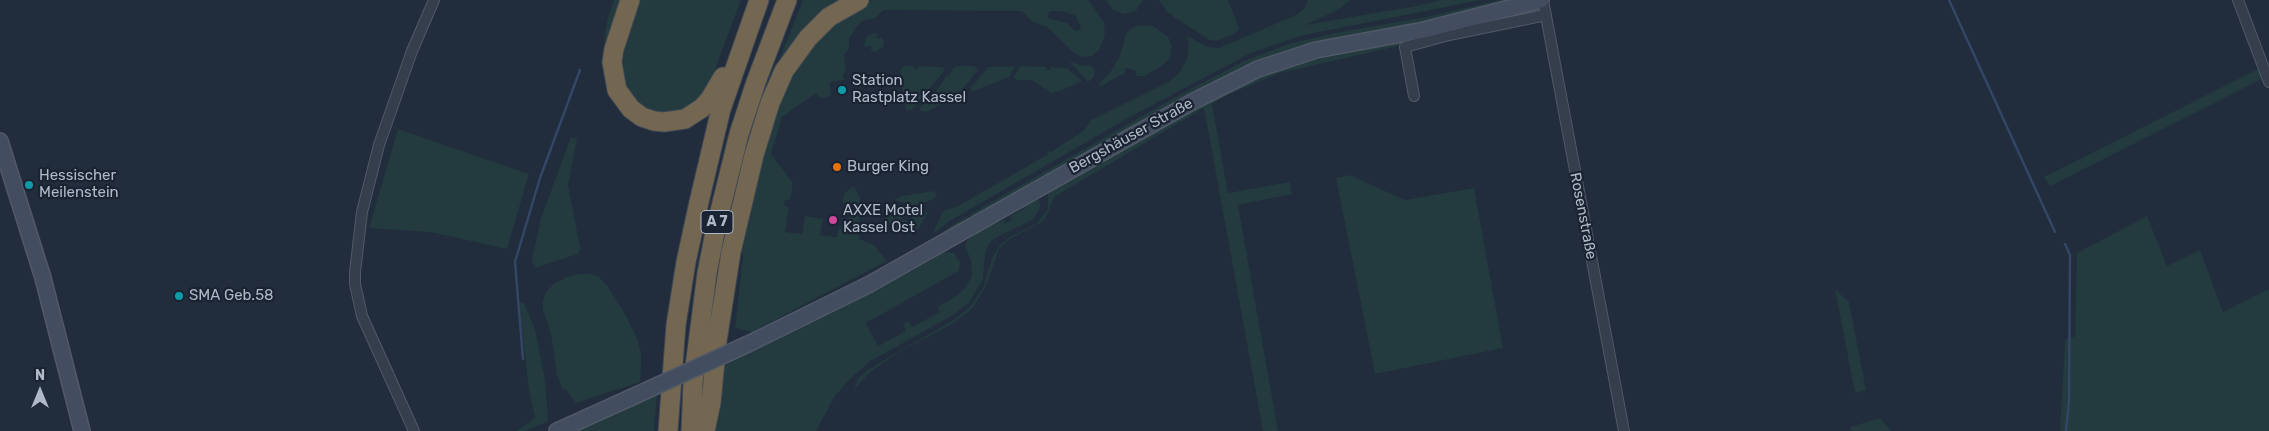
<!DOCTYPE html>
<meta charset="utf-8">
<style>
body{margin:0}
#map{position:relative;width:2269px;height:431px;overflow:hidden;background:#212c3d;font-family:Rubik,sans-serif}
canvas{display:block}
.north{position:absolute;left:15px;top:366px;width:50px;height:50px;-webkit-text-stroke:4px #1a2331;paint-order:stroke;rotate:0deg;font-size:14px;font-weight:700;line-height:20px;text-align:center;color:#b0b9c8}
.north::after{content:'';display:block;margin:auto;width:18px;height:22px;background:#b0b9c8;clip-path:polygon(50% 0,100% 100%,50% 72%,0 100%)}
</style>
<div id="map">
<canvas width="2269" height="431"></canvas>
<div class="north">N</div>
</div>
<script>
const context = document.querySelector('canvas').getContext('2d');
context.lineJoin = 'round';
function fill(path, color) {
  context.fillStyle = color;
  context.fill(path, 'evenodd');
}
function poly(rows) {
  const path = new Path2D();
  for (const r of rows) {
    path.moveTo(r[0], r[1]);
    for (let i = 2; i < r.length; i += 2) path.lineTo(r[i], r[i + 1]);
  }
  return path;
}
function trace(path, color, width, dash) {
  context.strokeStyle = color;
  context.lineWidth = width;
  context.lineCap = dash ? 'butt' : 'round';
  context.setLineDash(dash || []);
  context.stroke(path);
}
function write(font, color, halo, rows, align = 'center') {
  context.font = font + ' Rubik,sans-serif';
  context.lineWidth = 4.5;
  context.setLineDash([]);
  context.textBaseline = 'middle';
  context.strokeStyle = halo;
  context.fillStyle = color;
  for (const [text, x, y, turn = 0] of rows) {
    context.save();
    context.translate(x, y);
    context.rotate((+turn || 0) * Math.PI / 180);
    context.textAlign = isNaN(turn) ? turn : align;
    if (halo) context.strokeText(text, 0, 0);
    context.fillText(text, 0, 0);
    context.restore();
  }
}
fill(poly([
 [614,0,624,0,610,46,604,39,608,17],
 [638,0,741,0,708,88,689,109,667,115,644,109,626,92,620,60],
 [803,0,848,0,775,70],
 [872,0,1089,0,1104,23,1105,35,1099,50,1092,56,1083,57,1075,54,1047,27,1033,22,1022,11,883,10,876,18,865,20,858,25,849,38,849,48,844,55,846,73,843,74,844,80,830,82,831,96,820,98,816,93,782,117,771,154,793,183,790,200,785,200,784,206,789,207,785,232,802,234,805,216,823,219,820,235,837,237,839,227,847,228,852,204,842,202,844,194,854,186,860,197,859,239,874,245,887,261,752,332,735,328,743,256,739,249,753,190,783,88,819,33],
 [1050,11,1062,11,1076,16,1081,27,1080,30,1075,31,1067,23,1048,18,1048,14],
 [1106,0,1143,0,1136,11,1124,14,1112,9],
 [1159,0,1228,0,1239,28,1236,33,1217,41,1209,40,1168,13],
 [1308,0,1350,0,1338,10,1305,25,1416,6,1441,0,1481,0,1324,31,1297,37,1251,53,1130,117,948,222,932,235,943,211,958,206,1047,155,1048,151,1051,152,1084,130,1091,120,1170,81,1180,72,1187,58,1189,45,1187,36,1208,47,1219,48,1296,15,1304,9],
 [1500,0,1525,0,1459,18,1321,43,988,210,987,209,972,217,971,215,958,225,959,227,934,240,949,227,981,208,1172,99,1244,61,1288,44,1335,33,1426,17],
 [1538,7,1539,11,1534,15,1280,73,1229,94,1212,104,1228,193,1290,182,1292,194,1238,205,1278,431,1263,431,1204,108,1054,197,1047,215,1042,222,1008,240,999,249,986,286,972,309,952,324,898,353,870,372,854,390,858,378,869,369,952,321,970,307,983,288,992,258,1000,245,1010,237,1036,224,1043,216,1048,209,1048,191,1157,126,1280,64],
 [1139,25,1153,26,1168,37,1172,45,1170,58,1162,66,1144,76,1136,76,1136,71,1127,68,1124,70,1126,72,1101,86,1099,84,1111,71,1119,58,1126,34,1132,28],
 [873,33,877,33,878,34,876,37,879,39,881,37,884,41,883,47,875,52,870,50,872,48,869,45,866,48,864,45,866,37],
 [1069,61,1079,65,1091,66,1095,70,1094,77,1088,82],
 [905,66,914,66,914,69,917,69,918,66,942,67,945,70,911,111,906,110,902,85,904,84,900,71,902,67],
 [957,66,974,66,978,70,956,97,926,112,920,111,920,108,931,95,933,96,947,75,949,76,953,68],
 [1015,66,1009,77,974,91,971,90,971,87,975,83,976,84,977,80,988,67],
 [1020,66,1046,67,1046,70,1050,70,1050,67,1067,68,1082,81,1060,91,1050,93,1046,88,1045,89,1032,80,1018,80,1013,78],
 [2258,69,2263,78,2213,104,2050,186,2044,177],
 [398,129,529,174,507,249,430,232,369,228],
 [571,137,577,139,568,185,580,247,579,252,578,254,535,268,532,259,541,218],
 [1350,175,1405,200,1474,188,1503,348,1375,374,1336,178],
 [933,191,937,194,934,199,915,206,894,200,901,196],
 [1035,199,1039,200,1041,206,1034,219,995,238,990,242,985,254,983,279,969,303,953,315,869,362,850,379,835,396,816,431,714,431,719,416,725,363,867,295,932,260,934,256,943,252,954,253,960,262,959,271,866,323,878,346,906,331,903,324,908,321,912,327,940,312,937,307,955,297,965,288,972,276,971,260,965,247,967,241,972,236,989,226,1004,220,1006,223,1012,220,1010,216,1024,209,1028,200],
 [928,212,919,228,909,234,894,231,886,220,886,215,898,214,903,220,909,221,916,213],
 [2147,216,2167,266,2200,250,2223,312,2269,289,2269,431,2060,431,2065,340,2075,336,2077,253],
 [579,274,590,274,598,276,607,285,625,314,636,336,641,352,641,369,640,382,576,403,567,391,562,388,557,375,551,333,543,310,543,301,546,291,555,283,567,277],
 [1835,289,1849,302,1866,390,1855,393],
 [519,303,524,303,535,329,545,380,548,416,547,422,525,431,516,431,535,418,529,390],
 [657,392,654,431,572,431],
 [1880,418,1891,431,1852,431,1850,427]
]), '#233a3e');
trace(poly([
 [1949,0,2055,232],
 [2065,244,2070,255,2069,401,2066,431],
 [523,359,515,262,540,178,580,70]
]), '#334665', 2.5);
const street = poly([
 [1543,0,1624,431],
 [2238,0,2269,82],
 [1414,96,1405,47,1449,35,1546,15],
 [414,431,362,316,355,284,355,272,362,212,379,145,412,51,434,0]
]);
const secondary = poly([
 [0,141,43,278,82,431],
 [748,344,868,285,1192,102,1258,69,1316,50,1424,30,1541,0],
 [557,431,630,398]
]);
const highway = poly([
 [630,0,614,49,612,62,617,90,631,109,642,117,654,121,664,122,685,119,702,108,710,99,723,77],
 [668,431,676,325,686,262,699,202,721,109,759,0],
 [691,431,693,382,707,273,716,227,739,134,756,82,787,0],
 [705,431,711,403,717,341,731,252,754,155,770,103,784,71,808,38,829,17,859,0]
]);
trace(street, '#505967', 12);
trace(secondary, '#505967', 18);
trace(highway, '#3d4654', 21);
trace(street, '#353e4d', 10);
trace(secondary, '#424d60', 15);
trace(highway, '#736751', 19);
const secondaryBridge = poly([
 [630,398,748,344]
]);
trace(secondaryBridge, '#505967', 18, []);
trace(secondaryBridge, '#424d60', 15);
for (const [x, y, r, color] of [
 [842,90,5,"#0f9aa8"],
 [837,167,5,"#e8710a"],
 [29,185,5,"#0f9aa8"],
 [833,220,5,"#d1479c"],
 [179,296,5,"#0f9aa8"]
]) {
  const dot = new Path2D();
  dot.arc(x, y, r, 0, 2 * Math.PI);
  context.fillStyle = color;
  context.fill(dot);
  trace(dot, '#1a2331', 2);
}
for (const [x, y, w] of [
 [717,222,32]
]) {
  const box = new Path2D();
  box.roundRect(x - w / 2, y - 11.5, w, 23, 4);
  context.fillStyle = '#1a2331';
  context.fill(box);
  trace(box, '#b0b9c8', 1);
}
write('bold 14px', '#b0b9c8', null, [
 ["A 7",717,222]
]);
write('15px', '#b0b9c8', '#1a2331', [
 ["Station",852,81],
 ["Rastplatz Kassel",852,98],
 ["Burger King",847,167],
 ["Hessischer",39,176],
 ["Meilenstein",39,193],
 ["AXXE Motel",843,211],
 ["Kassel Ost",843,228],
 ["SMA Geb.58",189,296]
], 'left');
write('15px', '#b0b9c8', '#1a2331', [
 ["Bergshäuser Straße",1131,136,-29],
 ["Rosenstraße",1583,216,79]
]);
</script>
